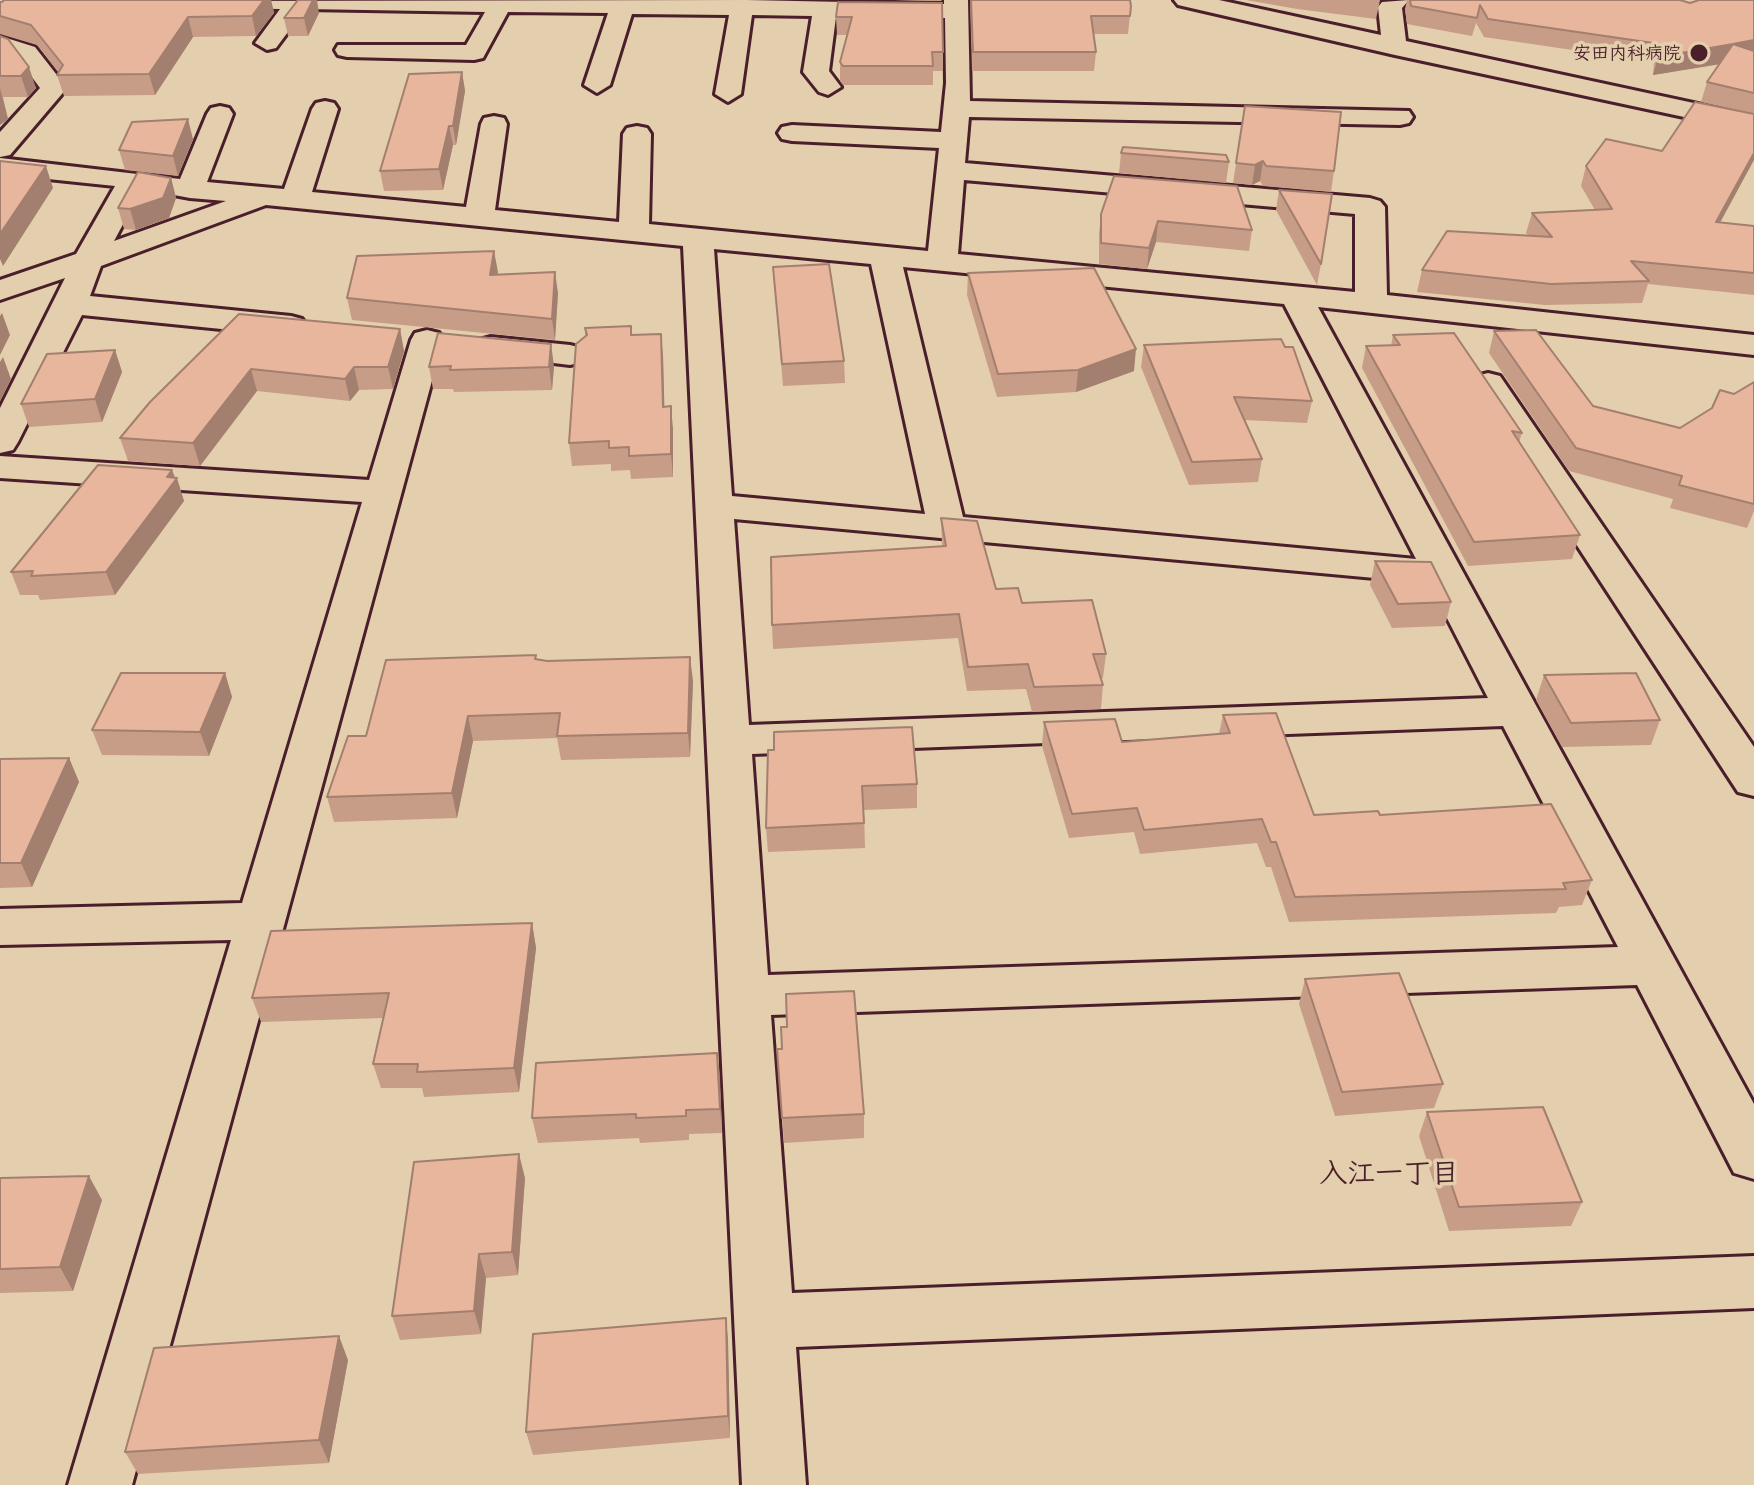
<!DOCTYPE html>
<meta charset="utf-8">
<style>
body{margin:0}
canvas{display:block;background:#e3cfad}
</style>
<canvas width="1754" height="1485"></canvas>
<script>
const context = document.querySelector('canvas').getContext('2d');
context.lineJoin = 'round';
function poly(rows) {
  const path = new Path2D();
  for (const r of rows) {
    path.moveTo(r[0], r[1]);
    for (let i = 2; i < r.length; i += 2) path.lineTo(r[i], r[i + 1]);
  }
  return path;
}
function trace(path, color, width, dash) {
  context.strokeStyle = color;
  context.lineWidth = width;
  context.lineCap = dash ? 'butt' : 'round';
  context.setLineDash(dash || []);
  context.stroke(path);
}
function fill(path, color) {
  context.fillStyle = color;
  context.fill(path, 'evenodd');
}
function write(font, color, halo, rows, align = 'center') {
  context.font = font + ' Mali,"Klee One",sans-serif';
  context.lineWidth = 7;
  context.setLineDash([]);
  context.textBaseline = 'middle';
  context.strokeStyle = halo;
  context.fillStyle = color;
  for (const [text, x, y, turn = 0] of rows) {
    context.save();
    context.translate(x, y);
    context.rotate((+turn || 0) * Math.PI / 180);
    context.textAlign = isNaN(turn) ? turn : align;
    if (halo) context.strokeText(text, 0, 0);
    context.fillText(text, 0, 0);
    context.restore();
  }
}
const minor = poly([
 [746,0,944,4,944,0,968,0,970,101,1409,111,1413,117,1409,123,1400,125,969,117,965,163,1370,198,1380,201,1385,207,1387,295,1754,335,1754,355,1318,307,1754,1104,1754,1179,1734,1173,1637,985,771,1015,792,1293,1754,1256,1754,1308,796,1347,806,1485,742,1485,683,246,266,205,101,266,90,296,291,316,302,319,307,326,302,333,291,336,82,315,18,442,13,450,0,453,0,408,65,278,0,300,0,280,76,254,115,186,0,174,0,158,180,179,207,114,211,108,220,106,229,108,233,114,207,182,284,189,312,109,316,103,325,101,334,103,338,109,312,192,466,207,481,124,484,118,494,116,504,118,507,124,495,210,619,222,623,134,627,128,637,126,647,128,651,134,649,224,928,251,939,148,792,141,782,139,778,133,782,127,792,125,941,132,946,83,945,18,836,17,829,71,841,87,828,95,819,92,803,72,812,16,752,15,741,94,728,102,715,94,729,15,632,14,610,85,597,93,584,85,608,13,508,12,483,58,474,60,347,57,338,55,335,50,338,45,466,45,485,12,305,9,276,48,267,50,255,43,280,9,213,8,201,1,746,0],
 [964,180,1355,214,1355,292,958,254,964,180],
 [142,189,190,198,226,201,114,241,142,189],
 [714,249,871,264,925,514,732,496,714,249],
 [903,267,1284,304,1416,559,963,517,903,267],
 [734,519,1429,583,1488,698,749,725,734,519],
 [1503,726,1618,947,768,975,752,754,1503,726],
 [1174,0,1219,0,1381,35,1378,7,1382,2,1409,0,1402,8,1406,41,1754,116,1754,132,1395,55,1178,5,1174,0],
 [0,36,35,47,67,88,10,155,0,157,0,132,40,88,17,57,0,51,0,36],
 [427,330,439,333,443,340,132,1485,68,1485,231,940,0,945,0,909,242,903,362,502,0,478,0,456,369,480,411,340,415,333,427,330],
 [491,337,570,345,582,348,587,355,582,362,570,365,479,354,474,347,479,340,491,337],
 [1488,373,1500,376,1754,747,1754,796,1738,792,1471,383,1476,376,1488,373]
]);
trace(minor, '#4a1f2b', 6);
fill(minor, '#e3cfad');
fill(poly([
 [271,0,274,13,256,36,193,37,155,95,64,96,57,75,59,73,37,45,0,34,0,2],
 [894,0,942,0,941,1],
 [970,0,1130,0,1131,6,1128,34,1094,34,1096,52,1094,71,972,71],
 [1246,0,1381,0,1380,0,1376,19,1297,9],
 [1407,0,1680,0,1690,3,1754,0,1754,114,1701,102,1707,82,1719,64,1653,75,1654,62,1484,37,1476,23,1472,36,1407,24,1405,9],
 [838,2,943,52,943,71,933,71,933,85,843,85,840,81,840,62,847,35,837,35,836,17],
 [319,13,308,36,288,36,284,18],
 [0,36,36,88,28,97,3,97,8,119,0,125],
 [462,72,465,91,456,145,453,145,443,190,384,191,380,171],
 [1245,106,1334,171,1331,192,1263,186,1260,181,1252,185,1233,183],
 [193,139,178,176,125,170,119,150],
 [1662,151,1720,223,1754,226,1754,295,1648,284,1642,303,1545,305,1417,292,1422,270,1528,235,1526,233,1532,213,1595,210,1581,186,1586,166],
 [1121,153,1229,162,1226,183,1119,173],
 [171,178,176,198,169,218,136,230,124,229,118,208],
 [1279,190,1321,264,1317,285,1276,210],
 [1101,214,1252,230,1249,251,1156,242,1147,269,1099,264,1099,234],
 [494,251,497,275,558,293,555,340,352,320,347,298],
 [773,267,844,361,845,383,783,386],
 [968,273,1134,371,1076,392,997,397,967,295],
 [239,314,400,329,404,351,393,389,359,390,350,401,257,391,200,466,128,461,120,438],
 [585,328,631,335,663,356,664,406,673,429,673,477,631,479,630,470,611,471,611,464,572,466,569,443,585,336],
 [1494,331,1593,406,1680,428,1754,382,1754,511,1747,528,1670,508,1673,499,1569,471,1489,353],
 [1393,335,1522,433,1519,442,1580,535,1572,559,1468,566,1362,368,1366,346,1391,346],
 [1144,345,1312,401,1307,423,1244,420,1262,459,1258,482,1189,485,1141,367],
 [115,350,122,372,102,422,29,427,21,404],
 [554,366,552,390,454,392,453,389,433,389,429,367],
 [175,477,184,501,115,595,40,600,38,595,20,595,11,572],
 [941,518,996,589,1022,603,1106,654,1103,678,1101,678,1103,685,1101,709,1032,712,1026,689,967,691,958,638,773,649,772,625,942,546],
 [1375,561,1451,602,1445,626,1392,628,1370,585],
 [536,659,693,681,690,757,561,760,557,738,473,741,457,818,334,822,327,797,366,736],
 [225,673,232,697,209,756,102,755,92,730],
 [1544,675,1660,720,1651,745,1562,747,1536,700],
 [1223,715,1314,815,1380,815,1592,880,1582,905,1559,907,1556,913,1289,922,1271,867,1266,867,1257,843,1140,854,1134,832,1069,838,1042,746,1044,722,1122,742,1219,734],
 [768,750,917,784,917,808,864,810,865,848,768,852,766,828],
 [69,758,79,782,32,887,0,888,0,759],
 [532,923,536,948,519,1092,424,1097,422,1088,381,1088,373,1064,383,1018,261,1022,252,998],
 [1305,979,1443,1084,1434,1108,1335,1116,1299,1004],
 [777,1049,864,1114,864,1138,784,1143],
 [717,1053,722,1133,689,1134,689,1140,640,1143,639,1138,538,1143,532,1118],
 [1427,1112,1582,1202,1571,1226,1449,1231,1419,1136],
 [0,1178,102,1200,73,1291,0,1293],
 [525,1178,518,1275,486,1278,481,1334,400,1340,392,1316],
 [726,1318,728,1341,730,1438,533,1455,526,1432],
 [348,1360,329,1463,138,1474,125,1452]
]), '#c89d87');
fill(poly([
 [264,0,271,0,274,13,256,36,252,16],
 [313,0,317,0,319,13,308,36,304,18],
 [188,17,193,37,155,95,149,74],
 [1754,40,1754,58,1733,44],
 [1733,44,1727,63,1653,75,1658,57],
 [29,67,36,88,28,97,21,76],
 [462,72,465,91,456,145,453,126],
 [0,88,8,119,0,125],
 [188,119,193,139,178,176,173,156],
 [449,126,453,145,443,190,439,169],
 [1754,153,1754,160,1709,243,1716,222],
 [1263,161,1260,181,1252,185,1255,165],
 [46,166,53,188,3,266,0,259,0,234],
 [171,178,176,198,169,218,136,230,130,209],
 [1158,221,1156,242,1147,269,1149,248],
 [494,251,498,272,494,296,490,275],
 [555,272,558,293,555,340,552,319],
 [2,313,10,335,0,355,0,316],
 [400,329,404,351,393,389,388,367],
 [661,334,663,356,665,429,663,407],
 [551,344,554,366,552,390,549,367],
 [1136,349,1134,371,1076,392,1078,370],
 [115,350,122,372,102,422,95,399],
 [3,357,11,379,0,401,0,362],
 [354,367,359,390,350,401,345,379],
 [251,369,257,391,200,466,193,443],
 [671,406,673,429,673,477,671,454],
 [172,470,176,480,177,478,184,501,115,595,106,572],
 [690,657,693,681,690,757,688,733],
 [225,673,232,697,209,756,200,732],
 [468,716,473,741,457,818,452,793],
 [69,758,79,782,32,887,21,863],
 [532,923,536,948,519,1092,514,1068],
 [717,1053,720,1077,722,1133,720,1109],
 [519,1154,525,1178,518,1275,512,1252],
 [89,1176,102,1200,73,1291,60,1267],
 [479,1254,486,1278,481,1334,474,1311],
 [726,1318,728,1341,730,1438,728,1416],
 [339,1336,348,1360,329,1463,319,1440]
]), '#a27f6e');
const building = poly([
 [4,0,264,0,252,16,188,17,149,74,57,75,63,65,31,25,0,16,0,2,2,2,4,0],
 [298,0,313,0,304,18,284,18,298,0],
 [971,0,1130,0,1131,6,1130,16,1091,16,1096,52,973,52,971,0],
 [1410,0,1680,0,1690,3,1699,0,1754,0,1754,40,1733,44,1754,51,1754,93,1707,82,1733,44,1658,57,1660,44,1488,19,1480,5,1477,18,1411,6,1410,0],
 [838,2,942,3,943,52,932,52,933,66,843,66,840,62,852,17,836,17,838,2],
 [0,36,8,39,29,67,21,76,0,76,0,36],
 [462,72,453,126,449,126,439,169,380,171,409,74,462,72],
 [1695,102,1754,114,1754,153,1716,222,1754,226,1754,273,1631,261,1649,281,1551,284,1422,270,1447,231,1552,237,1532,213,1612,209,1586,166,1606,139,1662,151,1695,102],
 [1245,106,1341,112,1334,171,1266,166,1263,161,1255,165,1236,163,1245,106],
 [188,119,173,156,119,150,132,122,188,119],
 [1123,147,1226,155,1229,162,1121,153,1123,147],
 [0,161,46,166,0,234,0,161],
 [138,172,171,178,163,198,130,209,118,208,138,172],
 [1114,176,1237,186,1252,230,1158,221,1149,248,1101,243,1101,214,1114,176],
 [1279,190,1332,194,1321,264,1279,190],
 [494,251,490,275,555,272,552,319,347,298,357,256,494,251],
 [829,264,844,361,782,364,773,267,829,264],
 [1094,268,1136,349,1078,370,998,374,968,273,1094,268],
 [239,314,400,329,388,367,354,367,345,379,251,369,193,443,120,438,150,402,239,314],
 [631,326,631,335,661,334,663,407,671,406,671,454,629,456,629,447,609,448,609,441,569,443,576,344,587,335,585,328,631,326],
 [1536,330,1593,406,1680,428,1712,408,1720,390,1734,394,1754,382,1754,504,1679,485,1682,476,1576,448,1494,331,1536,330],
 [438,333,551,344,549,367,450,370,451,366,429,367,438,333],
 [1454,333,1522,433,1512,431,1580,535,1474,542,1366,346,1400,345,1393,335,1454,333],
 [1281,339,1285,347,1293,347,1312,401,1234,397,1262,459,1192,462,1144,345,1281,339],
 [115,350,95,399,21,404,47,354,115,350],
 [98,465,172,470,167,477,177,478,106,572,31,576,33,571,11,572,98,465],
 [941,518,977,521,996,589,1018,588,1022,603,1092,600,1106,654,1093,654,1103,685,1034,687,1028,664,968,667,959,614,772,625,771,557,946,546,941,518],
 [1375,561,1431,562,1451,602,1398,604,1375,561],
 [536,655,535,659,547,661,690,657,688,733,557,736,560,713,468,716,452,793,327,797,348,736,366,736,386,660,536,655],
 [121,673,225,673,200,732,92,730,121,673],
 [1636,673,1660,720,1571,723,1544,675,1636,673],
 [1276,713,1314,815,1378,811,1380,815,1551,804,1592,880,1563,883,1566,889,1295,897,1276,842,1271,842,1262,819,1144,830,1137,808,1072,814,1044,722,1115,719,1122,742,1230,733,1223,715,1276,713],
 [912,727,917,784,862,786,864,823,766,828,768,750,774,750,774,732,912,727],
 [69,758,21,863,0,863,0,759,69,758],
 [532,923,514,1068,417,1072,418,1064,373,1064,389,993,252,998,271,931,532,923],
 [1399,973,1443,1084,1342,1092,1305,979,1399,973],
 [854,991,864,1114,782,1118,777,1049,782,1049,781,1027,787,1027,786,994,854,991],
 [717,1053,720,1109,686,1110,686,1116,636,1118,636,1114,532,1118,536,1063,717,1053],
 [1543,1107,1582,1202,1459,1207,1427,1112,1543,1107],
 [519,1154,512,1252,479,1254,474,1311,392,1316,414,1162,519,1154],
 [89,1176,60,1267,0,1269,0,1178,89,1176],
 [726,1318,728,1416,526,1432,533,1334,726,1318],
 [339,1336,319,1440,125,1452,154,1348,339,1336]
]);
fill(building, '#e8b69d');
trace(building, '#a27f6e', 2);
for (const [x, y, r, color] of [
 [1699,53,10,"#4a1f2b"]
]) {
  const dot = new Path2D();
  dot.arc(x, y, r, 0, 2 * Math.PI);
  context.fillStyle = color;
  context.fill(dot);
  trace(dot, '#e3cfad', 3);
}
write('bold 18px', '#4a1f2b', '#e3cfad', [
 ["安田内科病院",1681,53]
], 'right');
write('bold 28px', '#4a1f2b', '#e3cfad', [
 ["入江一丁目",1389,1173]
]);
</script>
